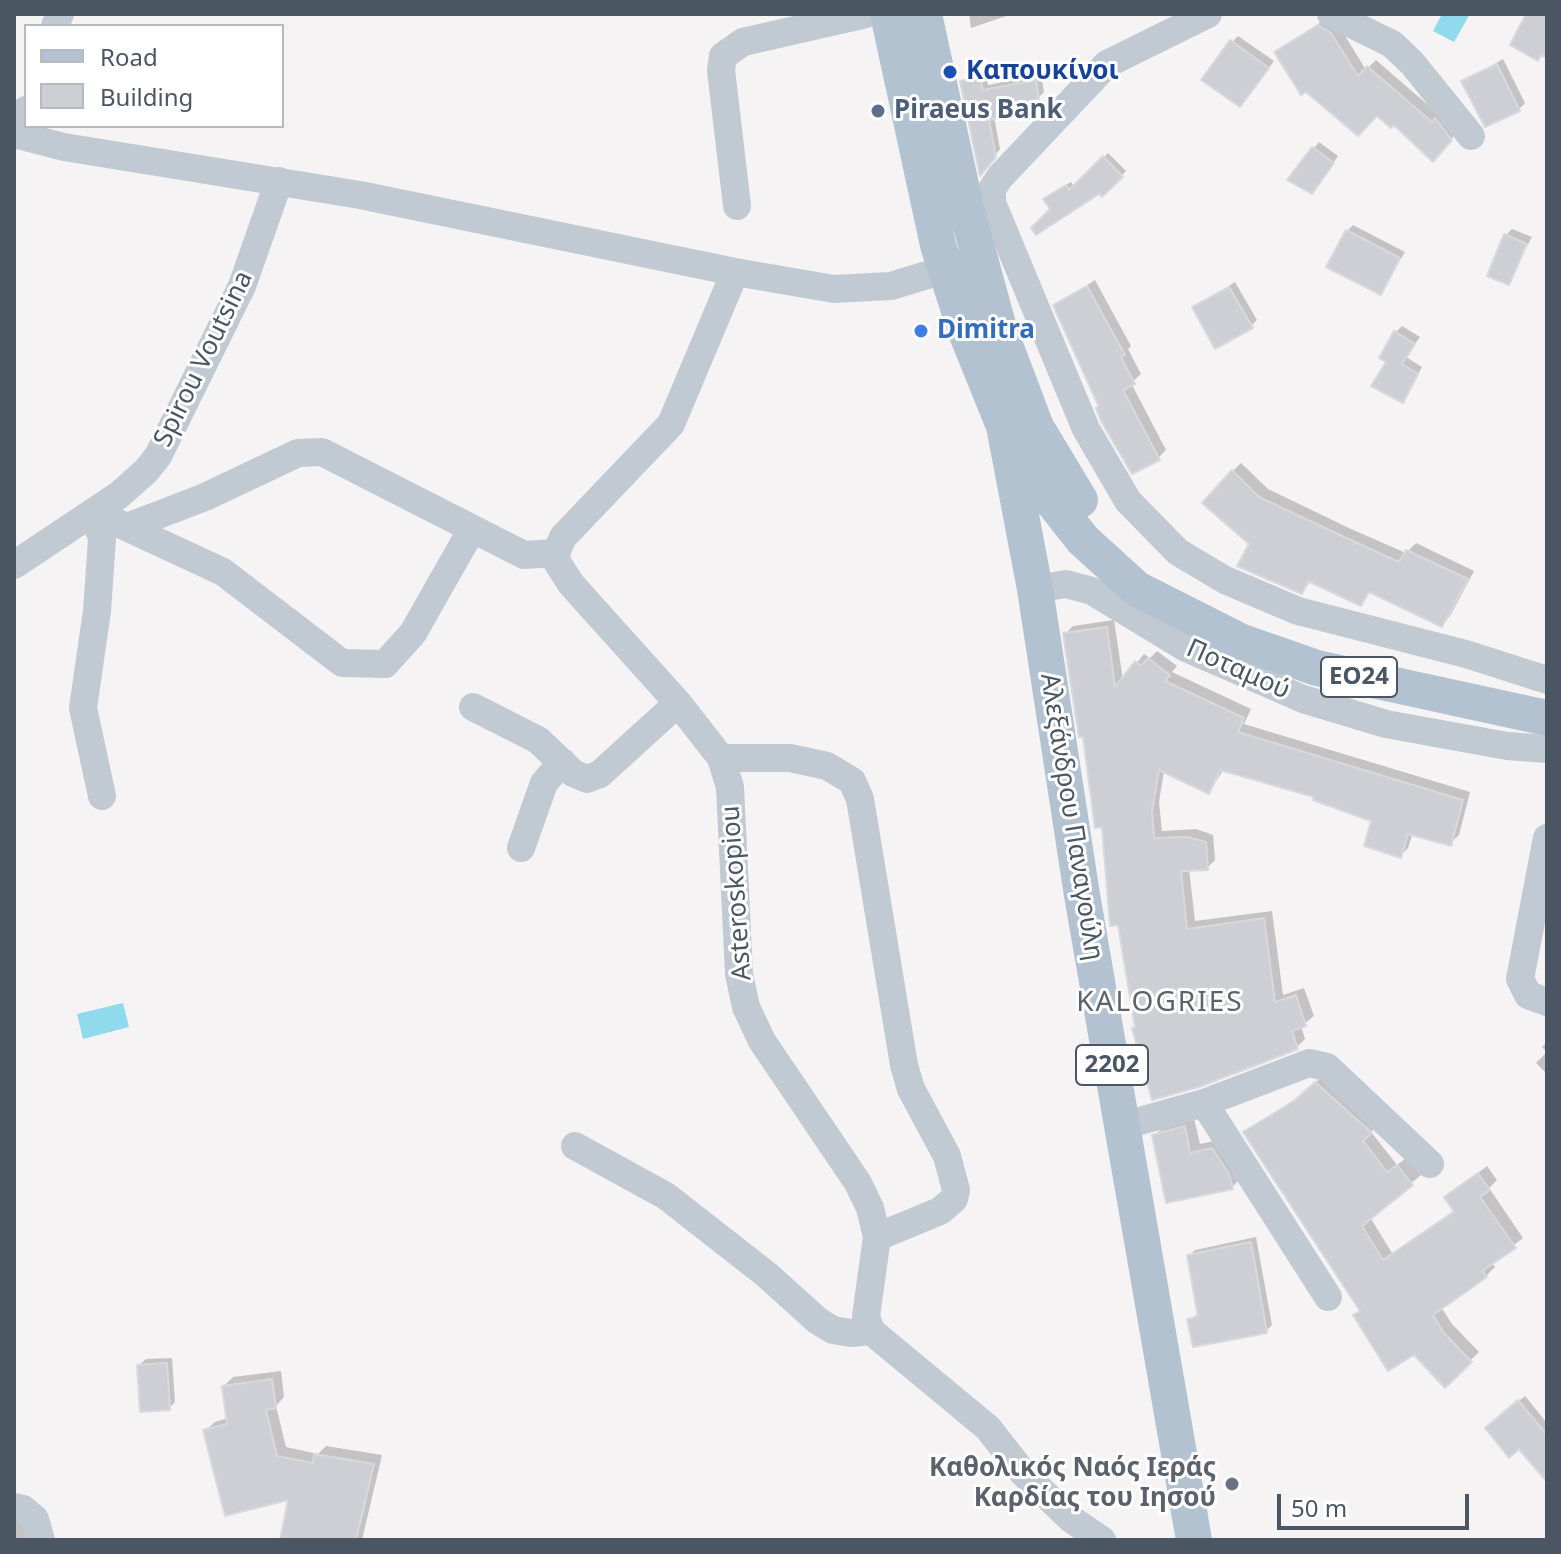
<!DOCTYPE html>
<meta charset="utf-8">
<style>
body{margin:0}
#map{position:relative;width:1561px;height:1554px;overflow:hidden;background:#f5f3f3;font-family:"Noto Sans",sans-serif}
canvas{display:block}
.frame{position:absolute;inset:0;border:16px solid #4a5661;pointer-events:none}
.legend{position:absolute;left:24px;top:24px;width:260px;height:104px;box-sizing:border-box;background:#fff;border:2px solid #b7bbc0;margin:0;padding:10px 14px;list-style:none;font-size:24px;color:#4a5661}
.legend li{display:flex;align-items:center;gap:16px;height:40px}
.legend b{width:40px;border:2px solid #b7bbc0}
.scale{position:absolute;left:1277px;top:1494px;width:192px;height:36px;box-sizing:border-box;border:4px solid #4a5661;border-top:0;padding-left:10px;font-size:24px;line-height:28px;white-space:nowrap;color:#4a5661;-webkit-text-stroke:6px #fff;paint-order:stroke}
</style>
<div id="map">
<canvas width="1561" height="1554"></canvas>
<div class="frame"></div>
<ul class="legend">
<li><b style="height:10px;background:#b3c2d1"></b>Road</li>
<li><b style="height:22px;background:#cdcfd5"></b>Building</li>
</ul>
<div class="scale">50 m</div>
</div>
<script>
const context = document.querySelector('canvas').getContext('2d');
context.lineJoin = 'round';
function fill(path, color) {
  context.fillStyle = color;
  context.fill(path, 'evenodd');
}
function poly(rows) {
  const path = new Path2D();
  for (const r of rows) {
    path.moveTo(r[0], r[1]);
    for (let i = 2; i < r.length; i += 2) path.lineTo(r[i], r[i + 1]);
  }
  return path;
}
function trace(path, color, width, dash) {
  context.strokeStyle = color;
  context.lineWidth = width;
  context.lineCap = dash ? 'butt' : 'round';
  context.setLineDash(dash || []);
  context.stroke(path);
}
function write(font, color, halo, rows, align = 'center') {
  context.font = font + ' "Noto Sans",sans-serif';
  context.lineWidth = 6;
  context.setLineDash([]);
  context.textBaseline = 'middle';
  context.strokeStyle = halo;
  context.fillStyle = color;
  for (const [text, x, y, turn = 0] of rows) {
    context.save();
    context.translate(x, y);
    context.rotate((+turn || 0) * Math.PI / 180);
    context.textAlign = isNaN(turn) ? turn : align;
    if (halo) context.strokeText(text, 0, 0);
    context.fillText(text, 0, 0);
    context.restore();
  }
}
fill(poly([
 [1442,14,1470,14,1454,42,1433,31],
 [123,1003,129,1027,83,1039,77,1014]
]), '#90daee');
fill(poly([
 [969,14,1012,14,971,28],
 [1327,18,1339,26,1366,70,1376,60,1458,131,1441,151,1276,52],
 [1238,36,1274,61,1246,98,1232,42],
 [1503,59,1525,103,1519,109,1463,82],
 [985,72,988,85,1041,75,1044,92,1038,98,1024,101,1025,107,1020,113,994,117,1000,149,986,167,962,82,968,76],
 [1319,142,1338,156,1318,185,1290,179],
 [1108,153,1126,171,1102,195,1100,192,1052,209,1050,195,1071,182,1074,187],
 [1353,225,1405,252,1380,293,1347,231],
 [1512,229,1532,237,1508,282,1506,235],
 [1095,280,1131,346,1128,349,1141,374,1131,383,1166,450,1158,458,1101,406,1055,306],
 [1235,282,1257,320,1251,326,1195,308],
 [1402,326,1420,337,1406,357,1422,367,1403,401,1388,362,1396,332],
 [1241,463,1268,489,1351,529,1406,553,1416,543,1474,571,1450,616,1442,625,1371,591,1361,604,1311,581,1302,592,1252,544,1233,471],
 [1114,620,1123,680,1144,654,1150,658,1157,651,1177,666,1172,672,1251,709,1244,724,1470,792,1459,835,1450,843,1413,833,1408,848,1400,856,1374,820,1317,796,1224,769,1209,792,1164,771,1159,802,1162,831,1196,829,1213,835,1215,860,1207,868,1189,869,1195,921,1272,911,1283,995,1304,988,1314,1016,1301,1026,1305,1039,1297,1047,1137,1025,1104,825,1065,634,1073,626],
 [1547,1042,1547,1074,1536,1063,1547,1052,1542,1047],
 [1325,1074,1379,1123,1371,1132,1397,1165,1406,1158,1421,1175,1370,1217,1392,1253,1455,1210,1446,1197,1487,1166,1497,1180,1489,1188,1523,1238,1491,1262,1495,1267,1486,1276,1441,1307,1452,1324,1479,1352,1445,1385,1414,1352,1362,1309,1246,1133,1305,1092],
 [1194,1118,1200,1144,1222,1139,1241,1178,1232,1187,1154,1136,1164,1126],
 [1256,1237,1272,1325,1266,1331,1189,1320,1199,1313,1189,1256,1195,1250],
 [172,1358,175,1402,169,1408,139,1365,146,1359],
 [281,1371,284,1397,276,1406,286,1447,318,1454,326,1446,382,1455,362,1540,282,1540,290,1497,205,1431,215,1422,228,1418,224,1386,233,1377],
 [1525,1396,1547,1423,1547,1479,1493,1423],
 [28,1518,37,1540,14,1540,14,1521]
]), '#0003');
const building = poly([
 [1526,14,1547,14,1547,58,1541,55,1538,61,1510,45,1526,14],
 [1318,25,1331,33,1358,76,1367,66,1432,122,1435,118,1452,140,1433,162,1394,125,1391,128,1377,116,1358,136,1306,92,1301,95,1274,52,1318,25],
 [1230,40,1269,68,1240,107,1201,80,1230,40],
 [1497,64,1520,111,1485,127,1461,81,1497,64],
 [980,77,983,90,1036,80,1039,99,1018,104,1021,115,989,120,996,157,980,176,960,81,980,77],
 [1312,147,1334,163,1312,194,1287,180,1312,147],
 [1103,156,1123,177,1102,197,1099,194,1036,235,1031,228,1050,209,1043,199,1066,185,1069,190,1103,156],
 [1346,230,1400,258,1381,295,1326,267,1346,230],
 [1504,234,1527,244,1509,285,1487,276,1504,234],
 [1087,286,1125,355,1121,357,1135,384,1123,390,1160,460,1132,474,1101,421,1096,408,1099,407,1053,305,1087,286],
 [1229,287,1253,328,1215,349,1192,307,1229,287],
 [1394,331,1415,344,1402,364,1418,374,1403,403,1371,386,1386,362,1379,358,1394,331],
 [1232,470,1259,497,1342,536,1399,562,1406,550,1468,579,1442,627,1369,592,1361,606,1308,581,1302,594,1237,566,1249,544,1202,503,1232,470],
 [1107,627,1115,687,1135,661,1141,666,1148,658,1170,675,1165,681,1244,718,1238,732,1463,800,1451,846,1408,834,1401,858,1364,846,1371,821,1313,800,1314,797,1220,770,1209,794,1159,770,1152,811,1154,838,1187,837,1206,842,1208,870,1181,871,1187,929,1264,918,1275,1002,1296,995,1306,1026,1292,1031,1298,1049,1199,1087,1152,1100,1132,1028,1135,1027,1118,925,1110,926,1102,827,1095,828,1083,737,1079,737,1063,633,1107,627],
 [1315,1082,1372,1133,1363,1141,1387,1172,1397,1165,1413,1185,1362,1226,1383,1260,1454,1212,1444,1197,1478,1173,1490,1190,1480,1197,1516,1248,1482,1271,1487,1277,1433,1315,1444,1333,1472,1362,1445,1388,1414,1355,1388,1371,1353,1315,1360,1311,1243,1132,1294,1101,1315,1082],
 [1185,1126,1190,1153,1212,1148,1229,1174,1233,1189,1166,1203,1152,1135,1185,1126],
 [1251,1242,1267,1333,1193,1347,1187,1319,1198,1317,1187,1255,1251,1242],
 [167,1363,170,1410,140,1412,137,1365,167,1363],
 [272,1379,276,1408,266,1410,277,1456,313,1463,314,1454,374,1464,356,1540,280,1540,288,1500,225,1516,203,1430,227,1424,222,1386,272,1379],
 [1518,1400,1547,1435,1547,1482,1519,1449,1509,1458,1485,1428,1518,1400]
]);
fill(building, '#cdcfd5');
trace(building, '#d7d9de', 2);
trace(poly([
 [1331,14,1392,44,1412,63,1471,136],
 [55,26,60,14],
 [14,134,64,147,360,195,735,272,834,289,891,286,963,264],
 [17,135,26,110],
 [992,203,992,189,1000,177,1107,64,1208,14],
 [737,206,721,70,723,56,743,42,866,14],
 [966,208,992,203,1086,429,1128,501,1178,552,1225,580,1298,611,1466,654,1547,680],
 [735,272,671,424,563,537,556,553,557,562,571,584,678,703,721,758,730,787,739,974,746,1007,762,1041,858,1183,870,1208,877,1237,866,1316,871,1331,988,1428,1024,1474,1071,1519,1102,1540],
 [94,512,223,572,342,663,385,664,413,633,472,529],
 [94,512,102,539,97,611,83,708,102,796],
 [127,527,205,497,298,453,322,452,524,555,556,553],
 [14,565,119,495,146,471,158,456,242,286,279,181],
 [1035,589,1066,584,1092,591,1186,648,1303,699,1386,724,1507,746,1547,749],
 [473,707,538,740,573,773,587,779,600,774,678,703],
 [721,758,790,758,827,766,852,781,860,799,904,1065,911,1089,947,1156,956,1190,954,1199,940,1211,877,1237],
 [1547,838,1520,979,1528,995,1547,1002],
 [521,848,544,783,562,762],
 [1204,1103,1328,1297],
 [1122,1126,1204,1103,1309,1063,1327,1067,1430,1164],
 [575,1146,666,1196,767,1275,818,1321,833,1330,851,1333,871,1331],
 [14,1507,23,1509,35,1519,41,1540]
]), '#c1cad2', 28);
trace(poly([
 [888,14,938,245,966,332,1004,426,1046,493,1083,540,1137,589,1242,642,1317,668,1547,718],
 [924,14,966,208,1000,332,1036,427,1080,500],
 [1004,426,1035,589,1082,895,1194,1540]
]), '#b3c2d1', 36);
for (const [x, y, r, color] of [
 [950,72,8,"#1a4fb4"],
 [878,111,8,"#5c6f8a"],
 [921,331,8,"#3f7fe0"],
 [1232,1484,8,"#6b7280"]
]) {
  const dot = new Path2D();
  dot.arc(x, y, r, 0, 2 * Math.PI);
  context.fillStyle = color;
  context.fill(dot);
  trace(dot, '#fff', 3);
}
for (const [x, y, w] of [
 [1359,677,76],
 [1112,1065,72]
]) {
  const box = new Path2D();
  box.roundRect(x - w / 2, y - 20, w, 40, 6);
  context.fillStyle = '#fff';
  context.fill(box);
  trace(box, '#4a5661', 2);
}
write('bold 24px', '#4a5661', null, [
 ["ΕΟ24",1359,677],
 ["2202",1112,1065]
]);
write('bold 26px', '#164399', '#fff', [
 ["Καπουκίνοι",966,72]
], 'left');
write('bold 26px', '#4e5e75', '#fff', [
 ["Piraeus Bank",894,111]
], 'left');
write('bold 26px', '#366cbe', '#fff', [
 ["Dimitra",937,331]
], 'left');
write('26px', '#4a5661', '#fff', [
 ["Spirou Voutsina",204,359,-64],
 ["Ποταμού",1238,670,24],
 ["Αλεξάνδρου Παναγούλη",1071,817,81],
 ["Asteroskopiou",737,893,-94]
]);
write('bold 26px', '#5b616d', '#fff', [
 ["Καθολικός Ναός Ιεράς",1216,1469],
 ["Καρδίας του Ιησού",1216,1499]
], 'right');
context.letterSpacing = '2px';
write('28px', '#5f6368', '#fff', [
 ["KALOGRIES",1160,1003]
]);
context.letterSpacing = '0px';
</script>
